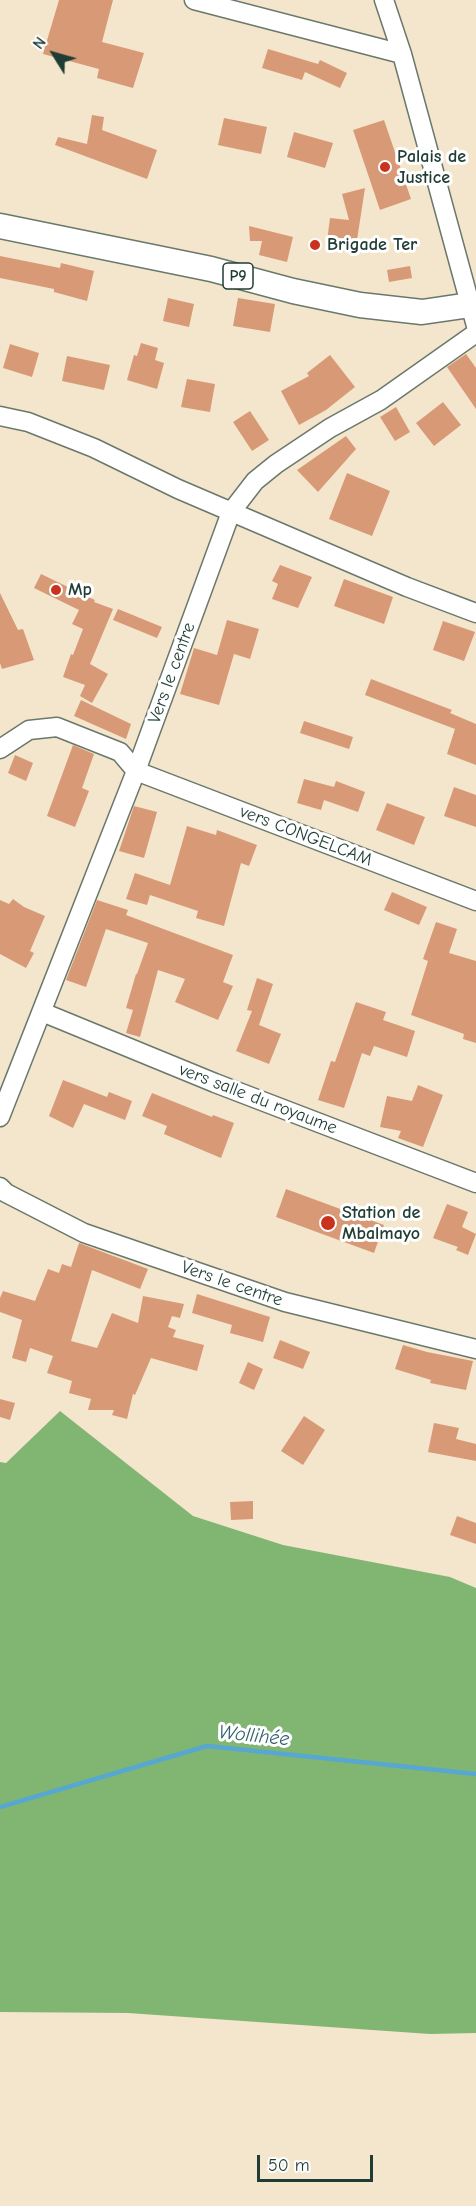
<!DOCTYPE html>
<meta charset="utf-8">
<style>
body{margin:0}
#map{position:relative;width:476px;height:2206px;overflow:hidden;background:#f4e5cd;font-family:"Comic Neue",sans-serif}
canvas{display:block}
.north{position:absolute;left:24px;top:24px;width:60px;height:60px;-webkit-text-stroke:4px #fff;paint-order:stroke;rotate:307deg;font-size:16px;font-weight:700;line-height:24px;text-align:center;color:#1f3d34}
.north::after{content:'';display:block;margin:auto;width:21px;height:27px;background:#1f3d34;clip-path:polygon(50% 0,100% 100%,50% 72%,0 100%)}
.scale{position:absolute;left:257px;top:2155px;width:116px;height:27px;box-sizing:border-box;border:3px solid #1f3d34;border-top:0;padding-left:8px;font-size:18px;line-height:21px;white-space:nowrap;color:#1f3d34;-webkit-text-stroke:4px #fff;paint-order:stroke}
</style>
<div id="map">
<canvas width="476" height="2206"></canvas>
<div class="north">N</div>
<div class="scale">50 m</div>
</div>
<script>
const context = document.querySelector('canvas').getContext('2d');
context.lineJoin = 'round';
function fill(path, color) {
  context.fillStyle = color;
  context.fill(path, 'evenodd');
}
function poly(rows) {
  const path = new Path2D();
  for (const r of rows) {
    path.moveTo(r[0], r[1]);
    for (let i = 2; i < r.length; i += 2) path.lineTo(r[i], r[i + 1]);
  }
  return path;
}
function trace(path, color, width, dash) {
  context.strokeStyle = color;
  context.lineWidth = width;
  context.lineCap = dash ? 'butt' : 'round';
  context.setLineDash(dash || []);
  context.stroke(path);
}
function write(font, color, halo, rows, align = 'center') {
  context.font = font + ' "Comic Neue",sans-serif';
  context.lineWidth = 6;
  context.setLineDash([]);
  context.textBaseline = 'middle';
  context.strokeStyle = halo;
  context.fillStyle = color;
  for (const [text, x, y, turn = 0] of rows) {
    context.save();
    context.translate(x, y);
    context.rotate((+turn || 0) * Math.PI / 180);
    context.textAlign = isNaN(turn) ? turn : align;
    if (halo) context.strokeText(text, 0, 0);
    context.fillText(text, 0, 0);
    context.restore();
  }
}
fill(poly([
 [60,1411,193,1516,283,1545,450,1577,476,1588,476,2033,430,2034,128,2013,0,2012,0,1462,6,1463]
]), '#81b672');
trace(poly([
 [0,1807,207,1746,476,1774]
]), '#56a7d1', 4.5);
fill(poly([
 [59,0,113,0,102,42,144,53,133,88,97,78,99,69,43,54],
 [268,49,318,64,320,60,347,73,340,88,305,72,302,80,262,68],
 [92,115,104,117,102,130,157,150,147,179,55,145,58,137,87,144],
 [224,118,267,127,261,154,218,145],
 [384,120,411,199,380,210,353,130],
 [294,132,333,143,325,168,287,157],
 [365,188,355,253,326,249,330,218,349,220,342,194],
 [249,226,293,237,287,262,259,255,262,241,250,241],
 [0,256,60,268,61,263,94,271,87,301,54,292,54,289,0,278],
 [410,266,412,278,389,282,387,270],
 [168,298,194,304,189,327,163,321],
 [238,298,275,304,270,332,233,326],
 [141,343,158,348,155,360,164,363,157,389,127,380,134,355,137,356],
 [10,344,39,353,32,377,3,368],
 [466,354,476,368,476,409,447,367],
 [330,355,355,387,326,410,299,425,281,391,309,376,307,373],
 [67,356,110,365,104,390,62,381],
 [187,379,215,384,210,412,181,407],
 [443,402,461,425,434,446,416,423],
 [396,407,410,432,395,441,380,417],
 [250,411,269,440,252,451,233,422],
 [346,436,356,449,318,492,297,470],
 [347,473,390,491,372,536,329,519],
 [280,565,312,577,298,608,272,599,278,584,272,581],
 [41,574,95,600,94,602,113,609,90,664,108,674,92,703,80,696,85,685,63,677,71,654,73,655,83,629,72,624,79,610,34,588],
 [344,579,393,597,384,624,334,606],
 [0,593,18,630,23,629,34,660,2,669,0,663],
 [118,609,162,627,157,638,113,620],
 [227,620,259,629,250,659,234,654,219,705,180,694,194,648,217,655],
 [443,621,475,632,464,661,433,650],
 [371,679,452,710,450,713,476,724,476,765,447,754,455,729,365,695],
 [81,700,131,724,126,739,74,716],
 [304,721,353,737,349,749,300,733],
 [73,745,94,754,82,788,89,791,75,827,47,816],
 [15,755,33,763,26,781,8,773],
 [304,779,334,787,336,781,365,792,358,812,324,800,321,810,297,803],
 [454,787,476,795,476,827,444,816],
 [387,803,425,817,414,845,376,830],
 [134,806,157,812,144,858,119,851],
 [187,826,216,835,217,830,257,845,249,866,241,863,224,926,196,918,198,911,150,895,147,905,126,899,135,873,170,885],
 [392,892,427,907,419,925,384,910],
 [13,899,24,907,45,916,30,951,34,953,26,968,0,954,0,900,9,904],
 [97,900,128,910,126,915,233,955,223,982,233,986,218,1020,175,1002,185,979,158,970,140,1037,126,1033,133,1010,126,1008,136,974,137,974,148,943,106,929,86,987,66,980],
 [436,922,457,929,449,953,476,961,476,1043,463,1039,464,1034,411,1015,428,961,423,959],
 [257,978,273,984,259,1025,281,1034,269,1064,236,1051,252,1011,247,1010],
 [356,1002,386,1012,383,1020,415,1031,407,1057,374,1046,370,1056,362,1053,344,1108,318,1100,331,1061,335,1062],
 [63,1080,107,1097,109,1092,132,1101,125,1120,84,1104,73,1128,49,1116],
 [418,1085,443,1095,423,1147,398,1138,401,1131,380,1127,387,1096,412,1101],
 [152,1093,212,1117,213,1115,234,1123,221,1158,164,1134,167,1126,142,1116],
 [286,1189,384,1225,374,1253,276,1217],
 [447,1204,468,1212,462,1227,476,1234,468,1255,456,1250,458,1247,433,1238],
 [79,1243,148,1269,140,1289,92,1270,71,1341,97,1348,112,1313,138,1323,143,1296,184,1304,180,1318,172,1316,168,1327,176,1330,173,1337,204,1345,197,1371,151,1358,135,1395,133,1394,127,1419,112,1415,114,1410,88,1410,91,1399,69,1393,72,1381,47,1373,53,1356,30,1348,26,1362,12,1358,22,1320,0,1312,0,1298,3,1291,35,1301,48,1269,59,1273,62,1264,71,1267],
 [197,1294,270,1317,263,1342,230,1333,232,1325,192,1313],
 [280,1340,310,1352,303,1369,273,1358],
 [403,1345,427,1352,473,1361,466,1390,430,1383,431,1380,395,1369],
 [248,1362,263,1369,254,1390,239,1383],
 [0,1399,15,1403,10,1420,0,1417],
 [304,1416,325,1430,303,1465,281,1451],
 [434,1423,459,1428,456,1439,476,1444,476,1461,428,1452],
 [253,1501,253,1519,231,1520,230,1502],
 [457,1516,476,1523,476,1544,450,1535]
]), '#d89a76');
const minor = poly([
 [194,0,402,54],
 [384,0,402,54,476,326],
 [0,416,28,422,94,448,178,489,407,587,476,613],
 [0,749,29,730,57,727,120,752,136,771,476,901],
 [42,1012,215,1083,476,1183],
 [0,1117,136,771,231,512,255,481,276,464,330,428,381,400,476,333],
 [0,1187,6,1193,84,1233,285,1302,476,1349]
]);
const major = poly([
 [0,226,211,269,293,291,360,305,422,312,476,304]
]);
trace(minor, '#6a786a', 21);
trace(major, '#6a786a', 27);
trace(minor, '#fff', 18);
trace(major, '#fff', 24);
for (const [x, y, r, color] of [
 [385,167,6,"#c8321e"],
 [315,245,6,"#c8321e"],
 [56,590,6,"#c8321e"],
 [328,1223,8,"#c8321e"]
]) {
  const dot = new Path2D();
  dot.arc(x, y, r, 0, 2 * Math.PI);
  context.fillStyle = color;
  context.fill(dot);
  trace(dot, '#fff', 2);
}
for (const [x, y, w] of [
 [238,276,30]
]) {
  const box = new Path2D();
  box.roundRect(x - w / 2, y - 13, w, 26, 4.5);
  context.fillStyle = '#fff';
  context.fill(box);
  trace(box, '#1f3d34', 1.5);
}
write('bold 16px', '#1f3d34', null, [
 ["P9",238,276]
]);
write('bold 18px', '#1f3d34', '#fff', [
 ["Palais de",397,157],
 ["Justice",397,178],
 ["Brigade Ter",327,245],
 ["Mp",68,590],
 ["Station de",342,1213],
 ["Mbalmayo",342,1234]
], 'left');
write('18px', '#1f3d34', '#fff', [
 ["Vers le centre",172,673,-70],
 ["vers CONGELCAM",306,836,21],
 ["vers salle du royaume",258,1099,21],
 ["Vers le centre",232,1284,19]
]);
write('italic 20px', '#32626b', '#fff', [
 ["Wollihée",254,1736,6]
]);
</script>
